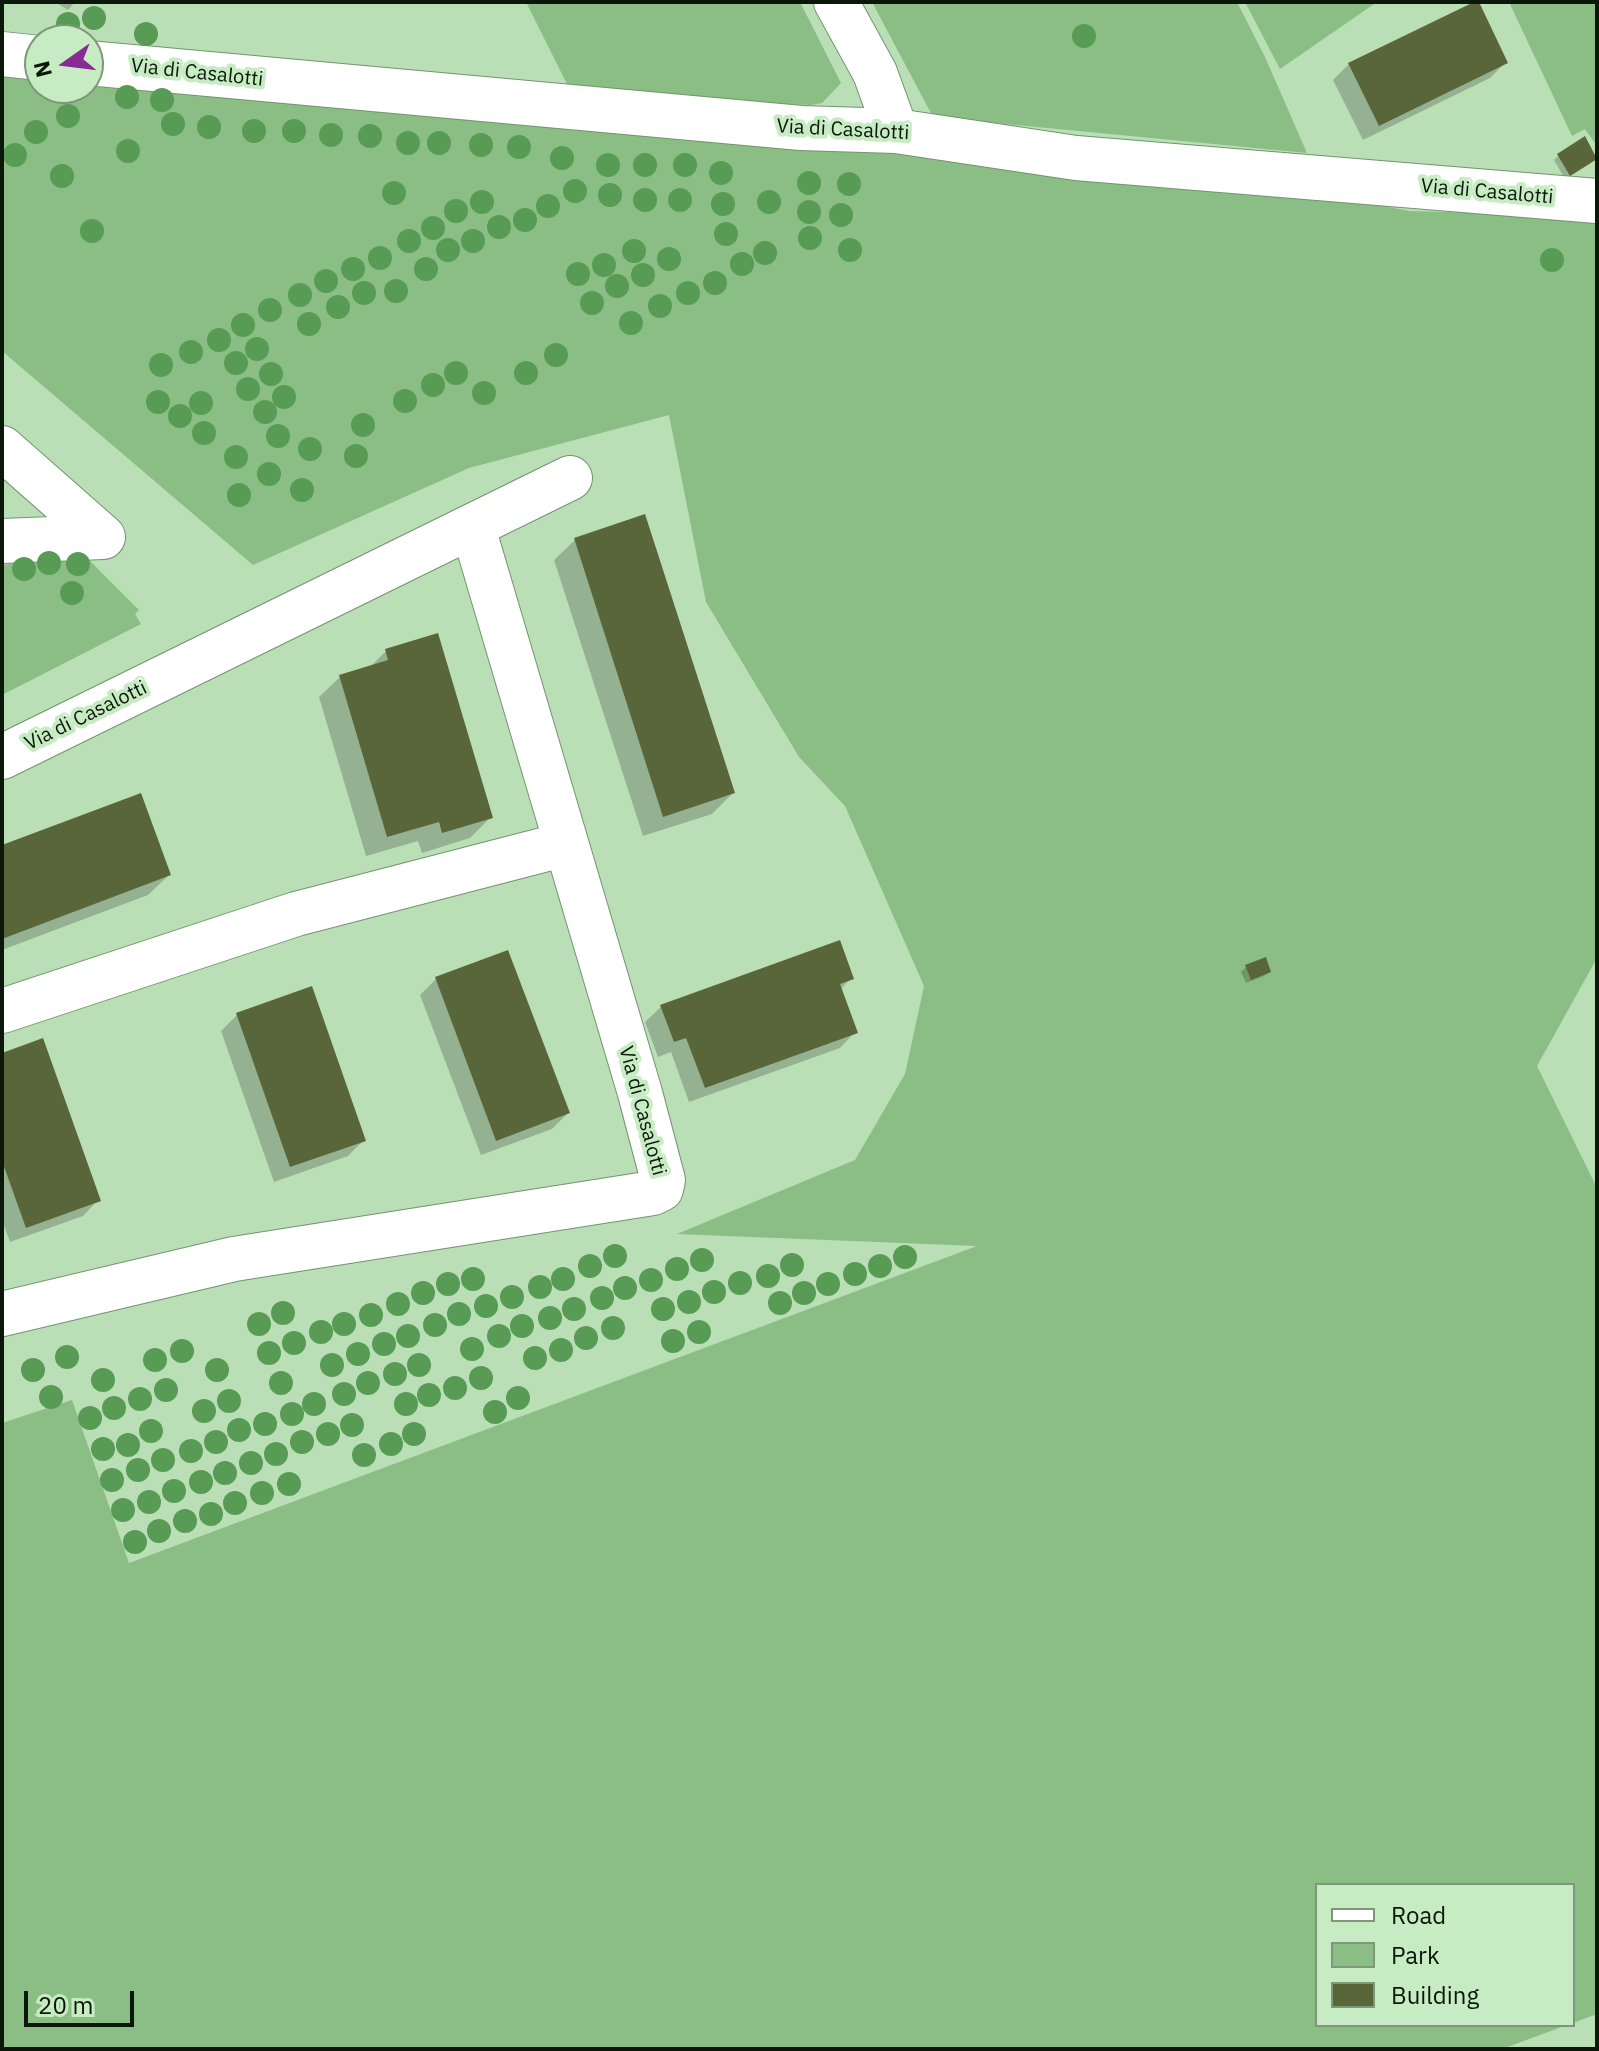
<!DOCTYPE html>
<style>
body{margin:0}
#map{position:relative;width:1599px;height:2051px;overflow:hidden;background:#badfb6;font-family:"IBM Plex Sans",sans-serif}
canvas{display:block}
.frame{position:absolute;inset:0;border:4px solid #0b1809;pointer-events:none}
.legend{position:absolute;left:1315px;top:1883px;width:260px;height:144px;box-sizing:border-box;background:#c7ecc3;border:2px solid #7c9779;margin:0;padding:10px 14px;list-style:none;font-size:24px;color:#0b1809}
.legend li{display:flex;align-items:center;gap:16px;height:40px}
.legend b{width:40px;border:2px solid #7c9779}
.north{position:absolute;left:24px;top:24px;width:80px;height:80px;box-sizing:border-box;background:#c7ecc3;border:2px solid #7c9779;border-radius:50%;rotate:256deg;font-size:22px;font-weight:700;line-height:32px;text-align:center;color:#0b1809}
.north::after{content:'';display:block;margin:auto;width:28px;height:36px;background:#882b95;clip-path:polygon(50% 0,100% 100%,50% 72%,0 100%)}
.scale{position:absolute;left:24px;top:1991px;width:110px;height:36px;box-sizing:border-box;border:4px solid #0b1809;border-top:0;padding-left:10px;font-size:24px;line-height:28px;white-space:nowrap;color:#0b1809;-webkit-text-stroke:6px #c7ecc3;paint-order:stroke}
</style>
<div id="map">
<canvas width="1599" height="2051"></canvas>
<div class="frame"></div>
<ul class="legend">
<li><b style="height:10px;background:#fff"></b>Road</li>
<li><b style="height:22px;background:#8abe85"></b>Park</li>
<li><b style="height:22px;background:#596639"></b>Building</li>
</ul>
<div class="north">N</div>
<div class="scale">20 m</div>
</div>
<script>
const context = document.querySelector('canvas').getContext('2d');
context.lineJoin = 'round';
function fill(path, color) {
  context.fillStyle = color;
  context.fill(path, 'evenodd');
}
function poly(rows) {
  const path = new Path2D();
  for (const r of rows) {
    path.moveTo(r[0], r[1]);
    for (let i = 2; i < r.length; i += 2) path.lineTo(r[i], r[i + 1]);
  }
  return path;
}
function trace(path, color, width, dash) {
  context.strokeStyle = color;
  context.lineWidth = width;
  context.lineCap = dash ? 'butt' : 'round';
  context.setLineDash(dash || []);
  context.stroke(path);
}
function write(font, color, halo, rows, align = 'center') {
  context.font = font + ' "IBM Plex Sans",sans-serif';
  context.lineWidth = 8;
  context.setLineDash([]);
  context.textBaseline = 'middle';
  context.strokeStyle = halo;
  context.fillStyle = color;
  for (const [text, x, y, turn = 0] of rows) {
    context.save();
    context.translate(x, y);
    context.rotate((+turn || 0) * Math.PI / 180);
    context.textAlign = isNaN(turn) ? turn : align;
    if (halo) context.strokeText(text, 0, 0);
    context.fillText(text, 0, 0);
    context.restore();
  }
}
fill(poly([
 [526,2,800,2,841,83,822,103,811,105,735,102,569,88],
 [872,2,1237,2,1265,57,1307,153,933,117],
 [1245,2,1377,2,1280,69],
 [1509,2,1597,2,1597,146,1585,129,1572,136],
 [2,71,40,77,40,88,88,88,88,84,175,93,210,93,310,102,435,117,540,122,901,150,1359,201,1409,211,1597,216,1597,958,1537,1066,1597,1188,1597,2014,1573,2023,1573,1885,1317,1885,1317,2025,1567,2025,1502,2049,2,2049,2,1423,72,1400,129,1563,977,1246,677,1234,855,1160,905,1074,924,986,845,806,799,757,706,602,669,415,469,468,253,565,2,351],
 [83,554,139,610,135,614,141,624,2,695,2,565]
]), '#8abe85');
fill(poly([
 [55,2,75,2,68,10],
 [1506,62,1490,78,1363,140,1333,80,1349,64],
 [1559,155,1591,163,1565,179,1554,160],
 [575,540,733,793,712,814,643,836,554,560],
 [386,651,491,817,470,838,422,853,418,841,366,856,319,697,340,677,369,668],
 [2,847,169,875,148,895,2,950],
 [507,952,568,1113,552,1129,481,1155,420,995,436,979],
 [1246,967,1269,972,1264,976,1246,983,1241,972],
 [851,978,840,990,855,1032,840,1048,689,1102,671,1052,658,1057,645,1022,661,1007],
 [237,1015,364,1140,348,1156,274,1182,221,1031],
 [2,1055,98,1200,83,1216,10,1242,2,1220]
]), '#0003');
fill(poly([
 [1474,2,1479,2,1508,63,1379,126,1348,63],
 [1585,136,1597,159,1570,176,1557,154],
 [645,514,735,793,663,817,574,538],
 [438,633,493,818,442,833,439,822,387,837,339,675,388,660,385,649],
 [141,793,171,875,2,939,2,845],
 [840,940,854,979,840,984,858,1033,705,1088,686,1038,674,1042,660,1005],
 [508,950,570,1113,496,1141,435,977],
 [1266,957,1271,972,1251,980,1245,965],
 [312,986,366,1141,290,1167,236,1013],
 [43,1038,101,1201,26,1228,2,1161,2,1053]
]), '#596639');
const minor = poly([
 [836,2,875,73,896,131],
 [2,54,40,58],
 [88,63,801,128,896,131,1076,158,1597,201],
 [2,448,103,537,2,541],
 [2,757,570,478],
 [2,1011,296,914,566,844],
 [2,1314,234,1259,653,1193,661,1189,663,1180,640,1093,473,528]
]);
trace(minor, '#72946e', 46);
trace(minor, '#fff', 44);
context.fillStyle = '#589b55';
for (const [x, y] of [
 [94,18],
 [68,24],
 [146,34],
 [1084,36],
 [127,97],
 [162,100],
 [68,116],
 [173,124],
 [209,127],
 [254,131],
 [294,131],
 [36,132],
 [331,135],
 [370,136],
 [408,143],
 [439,143],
 [481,145],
 [519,147],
 [128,151],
 [15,155],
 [562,158],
 [608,165],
 [645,165],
 [685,165],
 [721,173],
 [62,176],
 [809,183],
 [849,184],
 [575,191],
 [394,193],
 [610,195],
 [645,200],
 [680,200],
 [482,202],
 [769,202],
 [723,204],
 [548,206],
 [456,211],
 [809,212],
 [841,215],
 [525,220],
 [499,227],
 [433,228],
 [92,231],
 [726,234],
 [810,238],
 [409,241],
 [473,241],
 [448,250],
 [850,250],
 [634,251],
 [765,253],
 [380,258],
 [669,259],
 [1552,260],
 [742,264],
 [604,265],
 [353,269],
 [426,269],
 [578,274],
 [643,275],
 [326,281],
 [715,283],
 [617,286],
 [396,291],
 [364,293],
 [688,293],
 [300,295],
 [592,303],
 [660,306],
 [338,307],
 [270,310],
 [631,323],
 [309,324],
 [243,325],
 [219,340],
 [257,349],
 [191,352],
 [556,355],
 [236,363],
 [161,365],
 [456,373],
 [526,373],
 [271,374],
 [433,385],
 [248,389],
 [484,393],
 [284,397],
 [405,401],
 [158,402],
 [201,403],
 [265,412],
 [180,416],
 [363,425],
 [204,433],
 [278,436],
 [310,449],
 [356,456],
 [236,457],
 [269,474],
 [302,490],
 [239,495],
 [49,563],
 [78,564],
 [24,569],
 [72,593],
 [615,1256],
 [905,1257],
 [702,1260],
 [792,1265],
 [590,1266],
 [880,1266],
 [677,1269],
 [855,1274],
 [768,1276],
 [473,1279],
 [563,1279],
 [651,1280],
 [740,1283],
 [448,1284],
 [828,1284],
 [540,1287],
 [625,1288],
 [714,1292],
 [423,1293],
 [804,1293],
 [512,1297],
 [602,1298],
 [689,1302],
 [780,1303],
 [398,1304],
 [486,1306],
 [574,1309],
 [663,1309],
 [283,1313],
 [459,1314],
 [371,1315],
 [550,1318],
 [259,1324],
 [344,1324],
 [435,1325],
 [522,1326],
 [613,1328],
 [321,1332],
 [699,1332],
 [408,1336],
 [499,1336],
 [586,1338],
 [673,1341],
 [294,1343],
 [384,1344],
 [472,1349],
 [561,1350],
 [182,1351],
 [269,1353],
 [358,1354],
 [67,1357],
 [535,1358],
 [155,1360],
 [332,1365],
 [419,1365],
 [33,1370],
 [217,1370],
 [395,1374],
 [481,1378],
 [103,1380],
 [281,1383],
 [368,1383],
 [455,1388],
 [166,1390],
 [344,1394],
 [429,1395],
 [51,1397],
 [518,1398],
 [140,1399],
 [229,1401],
 [314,1404],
 [406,1404],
 [114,1408],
 [204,1411],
 [495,1412],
 [292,1414],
 [90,1418],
 [265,1424],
 [352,1425],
 [239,1430],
 [151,1431],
 [328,1434],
 [414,1434],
 [216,1442],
 [302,1442],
 [391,1444],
 [128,1445],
 [103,1449],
 [191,1451],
 [276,1454],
 [364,1455],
 [163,1460],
 [251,1463],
 [138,1470],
 [225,1473],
 [112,1480],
 [201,1482],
 [289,1484],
 [174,1491],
 [262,1493],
 [149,1502],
 [235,1503],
 [123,1510],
 [211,1514],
 [185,1521],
 [159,1531],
 [135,1542]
]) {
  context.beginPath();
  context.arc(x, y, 12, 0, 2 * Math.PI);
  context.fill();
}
write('20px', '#0b1809', '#c7ecc3', [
 ["Via di Casalotti",197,73,6],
 ["Via di Casalotti",843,130,3],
 ["Via di Casalotti",1487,192,5],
 ["Via di Casalotti",86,716,-26],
 ["Via di Casalotti",642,1111,75]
]);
</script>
